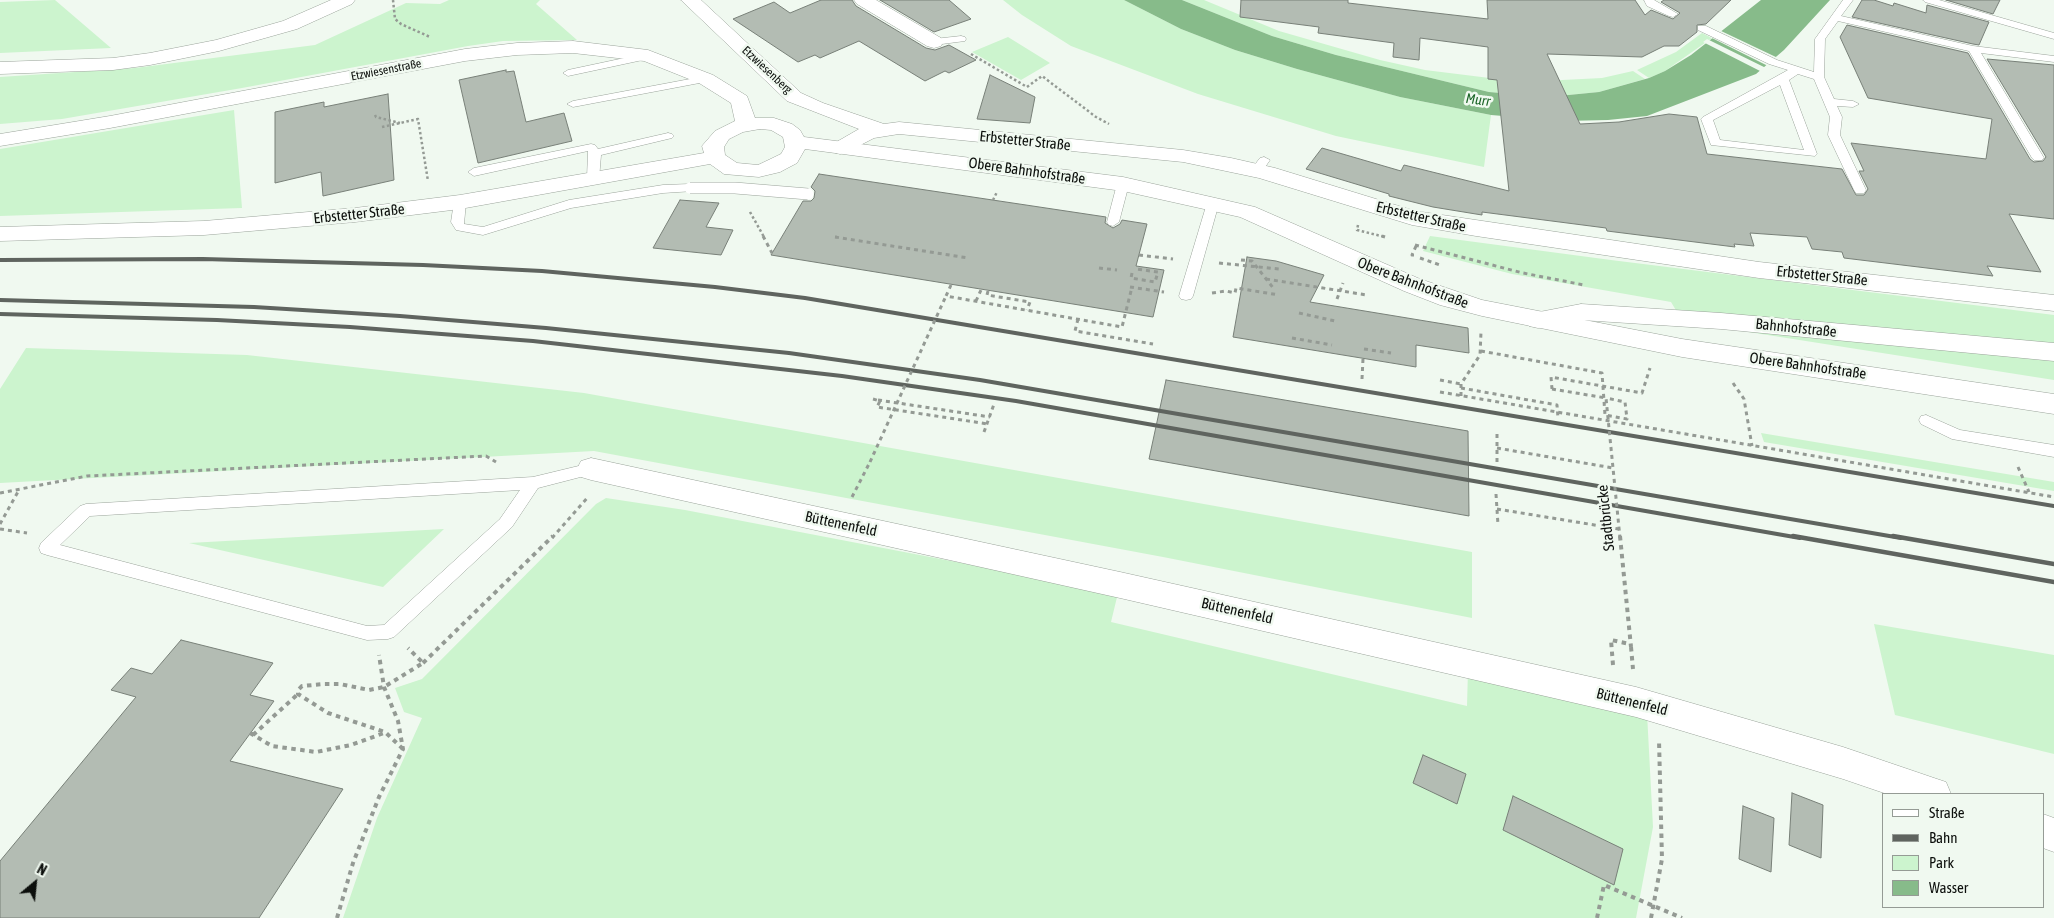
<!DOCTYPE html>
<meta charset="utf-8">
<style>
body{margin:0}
#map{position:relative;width:2054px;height:918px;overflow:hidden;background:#f0f9f0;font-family:"Asap Condensed",sans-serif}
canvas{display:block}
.legend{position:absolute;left:1882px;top:793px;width:162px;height:115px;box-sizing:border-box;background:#f0f9f0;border:1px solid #959b95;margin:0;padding:6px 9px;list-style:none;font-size:15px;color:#0c0f0c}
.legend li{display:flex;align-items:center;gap:10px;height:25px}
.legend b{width:25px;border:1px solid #959b95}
.north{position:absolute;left:10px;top:858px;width:50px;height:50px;-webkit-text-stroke:4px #f0f9f0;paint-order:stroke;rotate:28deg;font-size:14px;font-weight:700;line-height:20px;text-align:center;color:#0c0f0c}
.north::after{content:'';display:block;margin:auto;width:18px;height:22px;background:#0c0f0c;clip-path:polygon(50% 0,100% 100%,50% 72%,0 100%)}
</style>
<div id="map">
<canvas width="2054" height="918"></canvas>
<ul class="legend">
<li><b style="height:6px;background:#fff"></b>Straße</li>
<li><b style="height:6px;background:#5f645f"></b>Bahn</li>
<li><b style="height:14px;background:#ccf4ce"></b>Park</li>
<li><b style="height:14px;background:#87bb8a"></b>Wasser</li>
</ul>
<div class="north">N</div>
</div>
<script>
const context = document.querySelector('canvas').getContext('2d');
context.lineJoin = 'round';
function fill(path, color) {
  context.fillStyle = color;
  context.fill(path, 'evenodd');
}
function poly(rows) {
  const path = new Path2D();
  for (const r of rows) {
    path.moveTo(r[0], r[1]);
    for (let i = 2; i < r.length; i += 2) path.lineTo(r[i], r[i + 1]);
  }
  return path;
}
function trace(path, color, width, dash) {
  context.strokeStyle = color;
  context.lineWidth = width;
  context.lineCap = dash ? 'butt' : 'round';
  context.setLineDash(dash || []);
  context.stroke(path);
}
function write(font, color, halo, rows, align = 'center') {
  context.font = font + ' "Asap Condensed",sans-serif';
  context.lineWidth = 5;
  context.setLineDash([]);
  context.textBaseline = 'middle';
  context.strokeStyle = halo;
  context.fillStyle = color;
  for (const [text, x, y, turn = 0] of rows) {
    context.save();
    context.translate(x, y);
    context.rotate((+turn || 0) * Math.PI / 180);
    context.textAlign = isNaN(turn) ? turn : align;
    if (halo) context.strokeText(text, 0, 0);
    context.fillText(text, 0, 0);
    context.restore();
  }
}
fill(poly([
 [55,0,111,48,0,53,0,2],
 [449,0,540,0,536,4,577,40,503,41,468,46,242,88,62,119,0,124,0,77,135,68,315,45,406,3,440,4],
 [1003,0,1124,0,1181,29,1235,50,1297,69,1400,97,1491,115,1484,167,1336,136,1198,94,1071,46,1022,15],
 [1182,0,1204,0,1279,31,1380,60,1425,70,1522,82,1602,78,1633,71,1645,79,1599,92,1548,97,1489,92,1336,55,1272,36],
 [1702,33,1712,38,1665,71,1649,78,1637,70,1676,52],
 [1008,37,1050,63,1021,80,972,52],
 [234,110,242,208,0,216,0,149],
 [1430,236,1611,260,2054,315,2054,380,1704,325,1677,312,1671,302,1512,274,1423,251],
 [26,348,247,355,584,393,1472,552,1472,618,1163,557,594,451,0,483,0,389],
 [1761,433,2054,482,2054,491,1764,442],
 [606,498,685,510,1118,593,1111,622,1467,706,1468,670,1647,713,1653,827,1636,918,343,918,377,818,422,718,404,712,395,688,422,679,596,504],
 [444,529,383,587,189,543],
 [1874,624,2054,655,2054,754,1895,715]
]), '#ccf4ce');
fill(poly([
 [1124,0,1182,0,1272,36,1336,55,1489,92,1548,97,1599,92,1649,78,1665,71,1691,55,1761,0,1830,0,1784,50,1756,74,1647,116,1608,120,1564,121,1491,115,1400,97,1297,69,1235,50,1181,29]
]), '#87bb8a');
fill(poly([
 [1719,30,1778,58,1768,66,1710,37],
 [1707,39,1766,68,1762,72,1703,42]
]), '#f0f9f0');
const building = poly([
 [821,0,852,0,856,6,926,48,935,50,949,45,976,60,949,73,945,71,925,81,859,41,820,58,815,55,798,62,733,19,774,2,790,13,821,0],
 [880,0,949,0,971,19,934,32,880,0],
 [1241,0,1348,0,1348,3,1488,19,1487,0,1635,0,1645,15,1651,10,1673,19,1680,13,1661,2,1664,0,1731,0,1706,24,1697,25,1697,32,1679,46,1664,46,1642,57,1547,54,1580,124,1619,122,1669,114,1697,117,1707,154,1842,169,1856,195,1864,195,1868,189,1859,171,1864,171,1851,143,1986,159,1992,119,1868,98,1840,37,1847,25,1968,53,2030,159,2034,162,2043,161,2046,157,1987,59,2054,65,2054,219,2009,214,2041,272,1987,266,1993,276,1844,258,1842,252,1812,249,1807,237,1750,233,1754,246,1734,244,1735,247,1607,231,1606,228,1482,212,1482,215,1433,207,1389,196,1389,194,1306,169,1322,148,1401,171,1404,165,1509,191,1497,80,1488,79,1488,47,1420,38,1419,60,1393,57,1394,43,1318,33,1319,27,1240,17,1241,0],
 [1862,0,1874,0,1893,6,1894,3,1926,13,1927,5,1989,22,1979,45,1973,44,1852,17,1862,0],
 [1946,0,2000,0,1993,14,1946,0],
 [506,70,506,72,514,71,526,122,564,113,572,141,478,163,459,80,506,70],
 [990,75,1035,97,1030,123,977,119,990,75],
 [388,94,394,180,323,196,321,172,275,183,275,112,324,102,324,107,388,94],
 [819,174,1106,217,1105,223,1113,228,1120,224,1122,220,1147,224,1136,266,1164,270,1153,317,771,255,803,201,811,201,814,198,815,191,811,187,819,174],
 [680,200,719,203,706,227,733,230,721,255,653,248,680,200],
 [1247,257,1276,261,1324,275,1310,302,1468,328,1469,353,1416,345,1416,367,1233,337,1247,257],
 [1166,380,1468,431,1469,516,1149,459,1166,380],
 [181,640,273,663,250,695,274,701,230,761,343,789,259,918,0,918,0,861,136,697,111,690,131,668,152,674,181,640],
 [1423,755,1466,774,1457,804,1413,783,1423,755],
 [1792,793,1823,805,1821,858,1789,845,1792,793],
 [1513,796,1623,849,1614,885,1503,830,1513,796],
 [1743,806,1774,818,1771,872,1739,859,1743,806]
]);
fill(building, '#b3bcb3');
trace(building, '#788078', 1);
const service = poly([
 [1644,0,1654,0,1678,14,1673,17,1669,16,1647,6,1644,0],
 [1843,0,1853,0,1841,16,1973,46,2054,56,2054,62,1981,53,2044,158,2042,160,2034,160,2032,158,1969,51,1838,21,1825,39,1824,77,1834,99,1853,101,1859,104,1853,107,1837,106,1842,117,1840,135,1866,190,1864,193,1856,193,1854,190,1828,135,1830,117,1814,79,1798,74,1789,80,1817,154,1815,156,1711,145,1701,119,1703,117,1788,70,1769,64,1698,30,1698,26,1706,26,1777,60,1814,72,1815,39,1843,0],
 [1780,85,1804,150,1720,140,1713,120,1780,85],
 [1923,0,1939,0,2054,33,2054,39,1925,2,1923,0],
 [961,36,965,37,966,39,965,41,934,45,929,42,934,39,961,36],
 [648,53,653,56,652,58,568,76,563,73,568,70,648,53],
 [706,76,710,77,711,79,710,81,573,107,567,104,573,101,706,76],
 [668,133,672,134,674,136,672,138,601,155,599,179,593,183,587,179,588,151,474,176,468,172,474,168,591,144,595,145,598,149,668,133],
 [1264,157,1270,160,1261,173,1253,173,1251,170,1253,167,1260,158,1264,157],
 [1123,180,1129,184,1119,222,1113,226,1109,225,1107,222,1117,184,1123,180],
 [690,184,694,185,696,188,694,191,663,193,571,208,483,235,456,230,451,222,454,202,460,198,466,202,464,224,483,227,569,200,663,185,690,184],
 [1213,199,1219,203,1193,296,1191,299,1186,300,1181,299,1179,296,1207,203,1213,199],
 [1926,415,1960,430,2054,445,2054,457,1952,439,1921,424,1919,420,1921,416,1926,415],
 [591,463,596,465,599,469,596,473,538,488,512,527,394,637,388,639,367,640,47,555,41,553,39,548,41,543,80,506,86,504,533,477,591,463],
 [520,490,500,519,384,625,367,626,60,545,90,516,520,490]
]);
const minor = poly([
 [681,0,701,0,801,93,823,103,884,124,899,122,1183,150,1231,158,1275,168,1415,211,1759,262,2054,295,2054,311,1759,278,1476,236,1412,225,1259,178,1183,162,899,134,874,138,847,152,840,154,833,152,829,148,833,144,859,129,787,101,681,0],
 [854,0,876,0,941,38,943,42,941,46,934,48,927,46,857,4,854,0],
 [1581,304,1721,313,2054,343,2054,361,1721,329,1581,320,1538,328,1529,326,1526,320,1529,314,1581,304],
 [591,458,1120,572,1636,687,1843,747,1934,778,1946,782,1951,794,1887,794,1843,779,1636,717,1120,598,591,480,581,477,577,469,581,461,591,458],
 [2043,814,2054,818,2054,852,2043,848,2043,814]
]);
const tertiary = poly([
 [331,0,355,0,352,4,297,29,219,51,150,65,113,70,0,74,0,62,113,58,150,53,216,40,283,21,331,0],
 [573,41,648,50,713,75,747,96,755,118,774,118,792,124,800,130,804,137,1123,177,1255,207,1420,279,1482,300,1682,339,2054,394,2054,414,1682,357,1482,316,1440,305,1404,291,1240,217,1123,191,805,149,797,163,780,172,759,177,724,174,710,164,460,209,355,222,204,235,0,241,0,227,204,221,355,208,460,195,704,153,702,146,715,131,735,121,731,103,699,83,644,61,573,53,517,55,465,61,110,128,0,146,0,134,110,116,465,49,517,43,573,41],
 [760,129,771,130,783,137,785,147,781,154,758,165,737,163,725,155,724,147,729,139,743,132,760,129]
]);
trace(service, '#9ba49b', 1);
trace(minor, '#9ba49b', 1);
trace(tertiary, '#9ba49b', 1);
trace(poly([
 [393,0,395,19,401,24,430,37],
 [971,54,1027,87,1042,76,1096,117,1109,124],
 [375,115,376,117,400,123],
 [382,127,418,119,428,181],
 [993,200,997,192],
 [750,212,764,237],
 [1358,225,1357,230,1385,237],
 [835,237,837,237]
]), '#949a94', 2.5, [2.5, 2.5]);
trace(poly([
 [763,236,772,253],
 [1382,236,1385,237],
 [835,237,968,258],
 [1415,245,1523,273,1584,285],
 [1139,255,1173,259],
 [1414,255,1412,255,1416,246],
 [1420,258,1440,265],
 [1241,260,1252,261,1274,289],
 [1219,263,1279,269],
 [1099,268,1117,270],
 [1132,273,1131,278,1155,282,1158,272,1136,269],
 [1266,279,1367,295],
 [951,285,946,296,1122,327,1132,287],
 [1130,287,1164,292],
 [988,291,987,295,1030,302,1027,310],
 [1212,293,1226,291,1235,293,1236,288,1279,295],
 [1337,299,1343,283],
 [976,301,981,290],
 [1299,313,1335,321],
 [1078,319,1075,331,1153,344],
 [1292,338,1332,345],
 [1364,349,1391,353],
 [1481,351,1602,373,1605,415,1627,419,1625,402,1606,398],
 [1362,379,1363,359],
 [1440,380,1461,384],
 [1733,383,1744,399,1752,446],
 [1461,388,1557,405,1558,418],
 [1552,389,1551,377,1642,393,1650,368],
 [1440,392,2054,497],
 [1461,396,1461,384,1480,355,1481,332],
 [873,399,880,401,877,407,988,424],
 [878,400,990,417],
 [984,432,994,404],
 [1497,434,1497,462],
 [1497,448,1613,468],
 [2018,467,2029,492],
 [0,493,87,476,486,456,496,462],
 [1496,494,1498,525],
 [852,497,870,462],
 [1497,509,1619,529],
 [0,524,19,490],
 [0,529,27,533],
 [552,538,588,497]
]), '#949a94', 3, [4, 4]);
trace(poly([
 [1631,647,1633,669],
 [423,663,553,536],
 [1613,665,1611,640,1630,644],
 [250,733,272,746,316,752,351,745,384,733],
 [253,735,298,694],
 [403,749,385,732,328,713,298,694,298,690,302,686,324,684,340,684,369,690,384,687,423,663,408,648],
 [337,918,353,863,379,797,403,749,398,721,384,687,379,655],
 [1597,918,1604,885,1682,918],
 [1651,918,1662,859,1659,740]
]), '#949a94', 4, [4.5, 4.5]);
fill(service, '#fff');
fill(minor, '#fff');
fill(tertiary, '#fff');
trace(poly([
 [0,260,203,259,423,265,542,271,715,287,805,298,2054,506],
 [0,300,254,307,400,316,546,328,789,353,980,380,1901,538],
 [0,314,217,320,350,327,533,341,842,376,1016,401,1800,538]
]), '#5f645f', 4);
trace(poly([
 [1793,536,2054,582],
 [1893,536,2054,564]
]), '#5f645f', 4.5);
const serviceBridge = poly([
 [690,188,735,188,808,194]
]);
trace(serviceBridge, '#9ba49b', 12, []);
trace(poly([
 [1552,389,1606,398,1620,538],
 [870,462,946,296]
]), '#949a94', 3, [4, 4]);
trace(poly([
 [1620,536,1631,647]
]), '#949a94', 4, [4.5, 4.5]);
trace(serviceBridge, '#fff', 11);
write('12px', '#0c0f0c', '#f0f9f0', [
 ["Etzwiesenstraße",386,70,-11],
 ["Etzwiesenberg",767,70,43]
]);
write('italic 14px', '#1b6527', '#f0f9f0', [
 ["Murr",1478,100,8]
]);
write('15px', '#0c0f0c', '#f0f9f0', [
 ["Erbstetter Straße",1025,141,6],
 ["Obere Bahnhofstraße",1027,171,8],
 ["Erbstetter Straße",359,214,-6],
 ["Erbstetter Straße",1421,217,13],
 ["Erbstetter Straße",1822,276,6],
 ["Obere Bahnhofstraße",1413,283,21],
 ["Bahnhofstraße",1796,328,6],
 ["Obere Bahnhofstraße",1808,366,8],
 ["Stadtbrücke",1606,518,-96],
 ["Büttenenfeld",841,524,12],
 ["Büttenenfeld",1237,611,13],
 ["Büttenenfeld",1632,702,14]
]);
</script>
